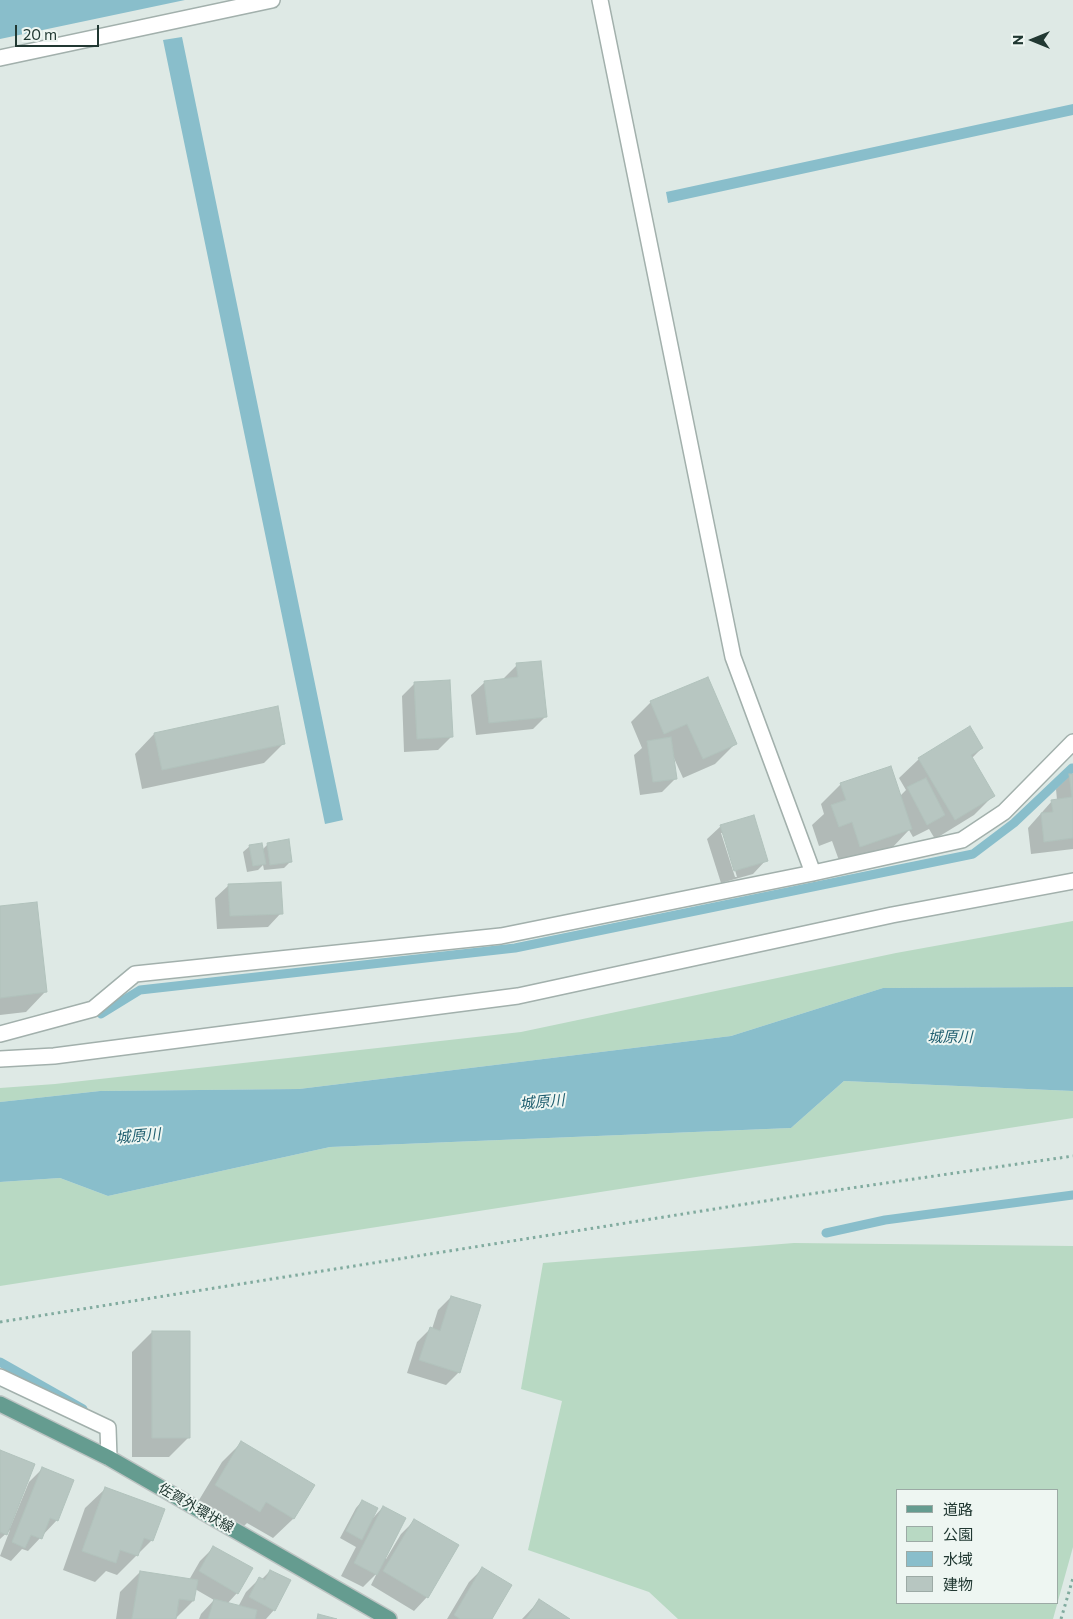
<!DOCTYPE html>
<meta charset="utf-8">
<style>
body{margin:0}
#map{position:relative;width:1073px;height:1619px;overflow:hidden;background:#dee9e5;font-family:Commissioner,"Noto Sans JP",sans-serif}
canvas{display:block}
.legend{position:absolute;left:896px;top:1489px;width:162px;height:115px;box-sizing:border-box;background:#eef6f2;border:1px solid #9caaa5;margin:0;padding:6px 9px;list-style:none;font-size:15px;color:#213832}
.legend li{display:flex;align-items:center;gap:10px;height:25px}
.legend b{width:25px;border:1px solid #9caaa5}
.north{position:absolute;left:1008px;top:15px;width:50px;height:50px;-webkit-text-stroke:4px #eef6f2;paint-order:stroke;rotate:270deg;font-size:14px;font-weight:700;line-height:20px;text-align:center;color:#213832}
.north::after{content:'';display:block;margin:auto;width:18px;height:22px;background:#213832;clip-path:polygon(50% 0,100% 100%,50% 72%,0 100%)}
.scale{position:absolute;left:15px;top:25px;width:84px;height:22px;box-sizing:border-box;border:2px solid #213832;border-top:0;padding-left:6px;font-size:15px;line-height:18px;white-space:nowrap;color:#213832;-webkit-text-stroke:4px #eef6f2;paint-order:stroke}
</style>
<div id="map">
<canvas width="1073" height="1619"></canvas>
<ul class="legend">
<li><b style="height:6px;background:#659c90"></b>道路</li>
<li><b style="height:14px;background:#b8d9c3"></b>公園</li>
<li><b style="height:14px;background:#89becb"></b>水域</li>
<li><b style="height:14px;background:#b7c6c1"></b>建物</li>
</ul>
<div class="north">N</div>
<div class="scale">20 m</div>
</div>
<script>
const context = document.querySelector('canvas').getContext('2d');
context.lineJoin = 'round';
function fill(path, color) {
  context.fillStyle = color;
  context.fill(path, 'evenodd');
}
function poly(rows) {
  const path = new Path2D();
  for (const r of rows) {
    path.moveTo(r[0], r[1]);
    for (let i = 2; i < r.length; i += 2) path.lineTo(r[i], r[i + 1]);
  }
  return path;
}
function trace(path, color, width, dash) {
  context.strokeStyle = color;
  context.lineWidth = width;
  context.lineCap = dash ? 'butt' : 'round';
  context.setLineDash(dash || []);
  context.stroke(path);
}
function write(font, color, halo, rows, align = 'center') {
  context.font = font + ' Commissioner,"Noto Sans JP",sans-serif';
  context.lineWidth = 4;
  context.setLineDash([]);
  context.textBaseline = 'middle';
  context.strokeStyle = halo;
  context.fillStyle = color;
  for (const [text, x, y, turn = 0] of rows) {
    context.save();
    context.translate(x, y);
    context.rotate((+turn || 0) * Math.PI / 180);
    context.textAlign = isNaN(turn) ? turn : align;
    if (halo) context.strokeText(text, 0, 0);
    context.fillText(text, 0, 0);
    context.restore();
  }
}
fill(poly([
 [1073,921,1073,987,883,988,731,1036,299,1089,100,1091,0,1102,0,1088,55,1084,521,1032,896,953],
 [844,1081,1073,1091,1073,1118,0,1286,0,1182,60,1178,108,1196,330,1147,791,1128],
 [794,1243,1073,1246,1073,1547,1053,1619,678,1619,649,1592,528,1550,562,1401,521,1389,543,1263],
 [897,1490,1057,1490,1057,1603,897,1603]
]), '#b8d9c3');
fill(poly([
 [0,0,185,0,0,39],
 [182,37,343,820,325,824,163,40],
 [1073,104,1073,115,668,203,666,192],
 [1073,987,1073,1091,844,1081,791,1128,330,1147,108,1196,60,1178,0,1182,0,1102,100,1091,299,1089,731,1036,883,988]
]), '#89becb');
fill(poly([
 [517,665,546,716,533,729,476,735,471,695,485,682,504,680,504,678],
 [415,683,451,737,438,750,404,752,402,696],
 [651,702,735,744,715,764,683,778,673,756,675,779,662,792,640,795,634,755,642,748,631,722],
 [154,734,284,743,264,763,142,789,135,754],
 [982,748,972,758,994,795,974,815,935,839,929,829,913,837,909,830,891,849,841,866,832,841,819,846,812,825,824,814,821,804,841,784,900,796,906,790,899,778,919,759],
 [1073,775,1073,849,1031,854,1028,828,1052,801,1057,800,1056,789,1069,776],
 [721,826,766,860,753,874,721,883,707,839],
 [721,833,724,833,737,877,735,877],
 [268,844,291,861,284,868,264,870,263,865,258,870,247,872,243,852,250,846,262,850],
 [229,885,281,913,268,927,217,929,215,898],
 [0,908,45,992,26,1012,0,1015],
 [451,1297,459,1372,446,1385,407,1373,417,1342,430,1329,432,1329,438,1310],
 [152,1332,189,1437,169,1457,132,1457,132,1352],
 [241,1443,313,1485,293,1519,273,1538,247,1523,239,1531,196,1505,222,1462],
 [0,1451,8,1527,10,1528,29,1482,42,1469,57,1520,28,1551,22,1549,11,1561,0,1556,10,1530,0,1539],
 [105,1489,152,1540,117,1575,106,1571,95,1582,63,1570,85,1508],
 [362,1501,373,1518,383,1507,384,1558,386,1559,401,1534,414,1521,427,1597,414,1611,371,1585,377,1573,363,1587,341,1576,356,1547,340,1538,356,1508],
 [214,1547,237,1593,227,1604,238,1607,246,1592,259,1579,261,1580,270,1571,274,1610,266,1619,199,1619,201,1614,214,1600,195,1589,193,1601,175,1619,116,1619,120,1592,140,1572,189,1580,200,1561],
 [482,1569,490,1619,447,1619,469,1582],
 [539,1601,568,1619,522,1619]
]), '#0003');
trace(poly([
 [101,1014,140,990,515,948,973,854,1014,823,1072,768],
 [826,1233,885,1220,1073,1195],
 [0,1362,83,1409]
]), '#89becb', 9);
const building = poly([
 [541,661,547,717,489,723,484,681,518,677,516,663,541,661],
 [708,677,737,744,703,759,687,724,664,734,650,701,708,677],
 [450,680,453,737,417,739,414,682,450,680],
 [278,706,285,744,162,770,154,733,278,706],
 [970,726,983,748,971,755,995,796,955,820,918,758,970,726],
 [671,737,677,779,653,782,647,741,671,737],
 [891,766,912,829,860,847,852,822,839,827,831,805,846,800,840,783,891,766],
 [1069,774,1073,774,1073,838,1044,842,1041,813,1053,812,1051,800,1072,797,1069,774],
 [926,778,945,815,927,825,907,787,926,778],
 [754,815,768,861,734,871,720,825,754,815],
 [289,839,292,862,270,865,267,843,289,839],
 [262,843,266,864,253,866,249,845,262,843],
 [281,882,283,914,230,916,228,884,281,882],
 [37,902,47,992,0,998,0,906,37,902],
 [451,1296,481,1305,460,1373,419,1360,430,1327,440,1331,451,1296],
 [152,1331,190,1331,190,1438,152,1438,152,1331],
 [241,1441,315,1485,294,1519,266,1502,260,1512,215,1485,241,1441],
 [0,1450,35,1464,7,1535,0,1532,0,1450],
 [42,1467,74,1480,58,1521,50,1518,42,1539,31,1535,25,1548,12,1542,42,1467],
 [105,1487,165,1509,153,1541,144,1538,138,1556,120,1550,116,1563,82,1551,105,1487],
 [362,1500,378,1508,362,1540,346,1531,362,1500],
 [383,1506,406,1518,377,1575,354,1563,383,1506],
 [414,1519,459,1545,428,1598,383,1571,414,1519],
 [213,1546,253,1568,238,1594,199,1571,213,1546],
 [482,1567,512,1585,492,1619,460,1619,454,1615,482,1567],
 [270,1570,291,1580,275,1611,249,1597,259,1577,265,1580,270,1570],
 [140,1571,198,1580,194,1601,179,1599,176,1619,132,1619,140,1571],
 [214,1599,257,1610,255,1619,208,1619,214,1599],
 [539,1599,570,1619,526,1619,539,1599],
 [318,1614,337,1619,317,1619,318,1614]
]);
fill(building, '#b7c6c1');
trace(building, '#b1c2bc', 1);
const minor = poly([
 [600,0,733,657,813,873],
 [0,58,272,0],
 [0,1034,93,1009,135,974,501,936,813,873,962,840,1004,812,1073,742],
 [0,1059,54,1056,518,996,892,915,1073,881],
 [0,1377,108,1428,109,1458]
]);
const primary = poly([
 [0,1404,109,1458,389,1619]
]);
trace(minor, '#a2b0ac', 18);
trace(primary, '#bcc3c2', 18);
trace(poly([
 [0,1322,803,1195,1073,1156],
 [1061,1619,1073,1578]
]), '#81ab9f', 3, [2.5, 4]);
trace(minor, '#fff', 15);
trace(primary, '#659c90', 15);
write('14px', '#213832', '#eef6f2', [
 ["佐賀外環状線",196,1508,30]
]);
write('italic 15px', '#1f5e6f', '#eef6f2', [
 ["城原川",950,1037],
 ["城原川",542,1102,-5],
 ["城原川",138,1136,-5]
]);
</script>
